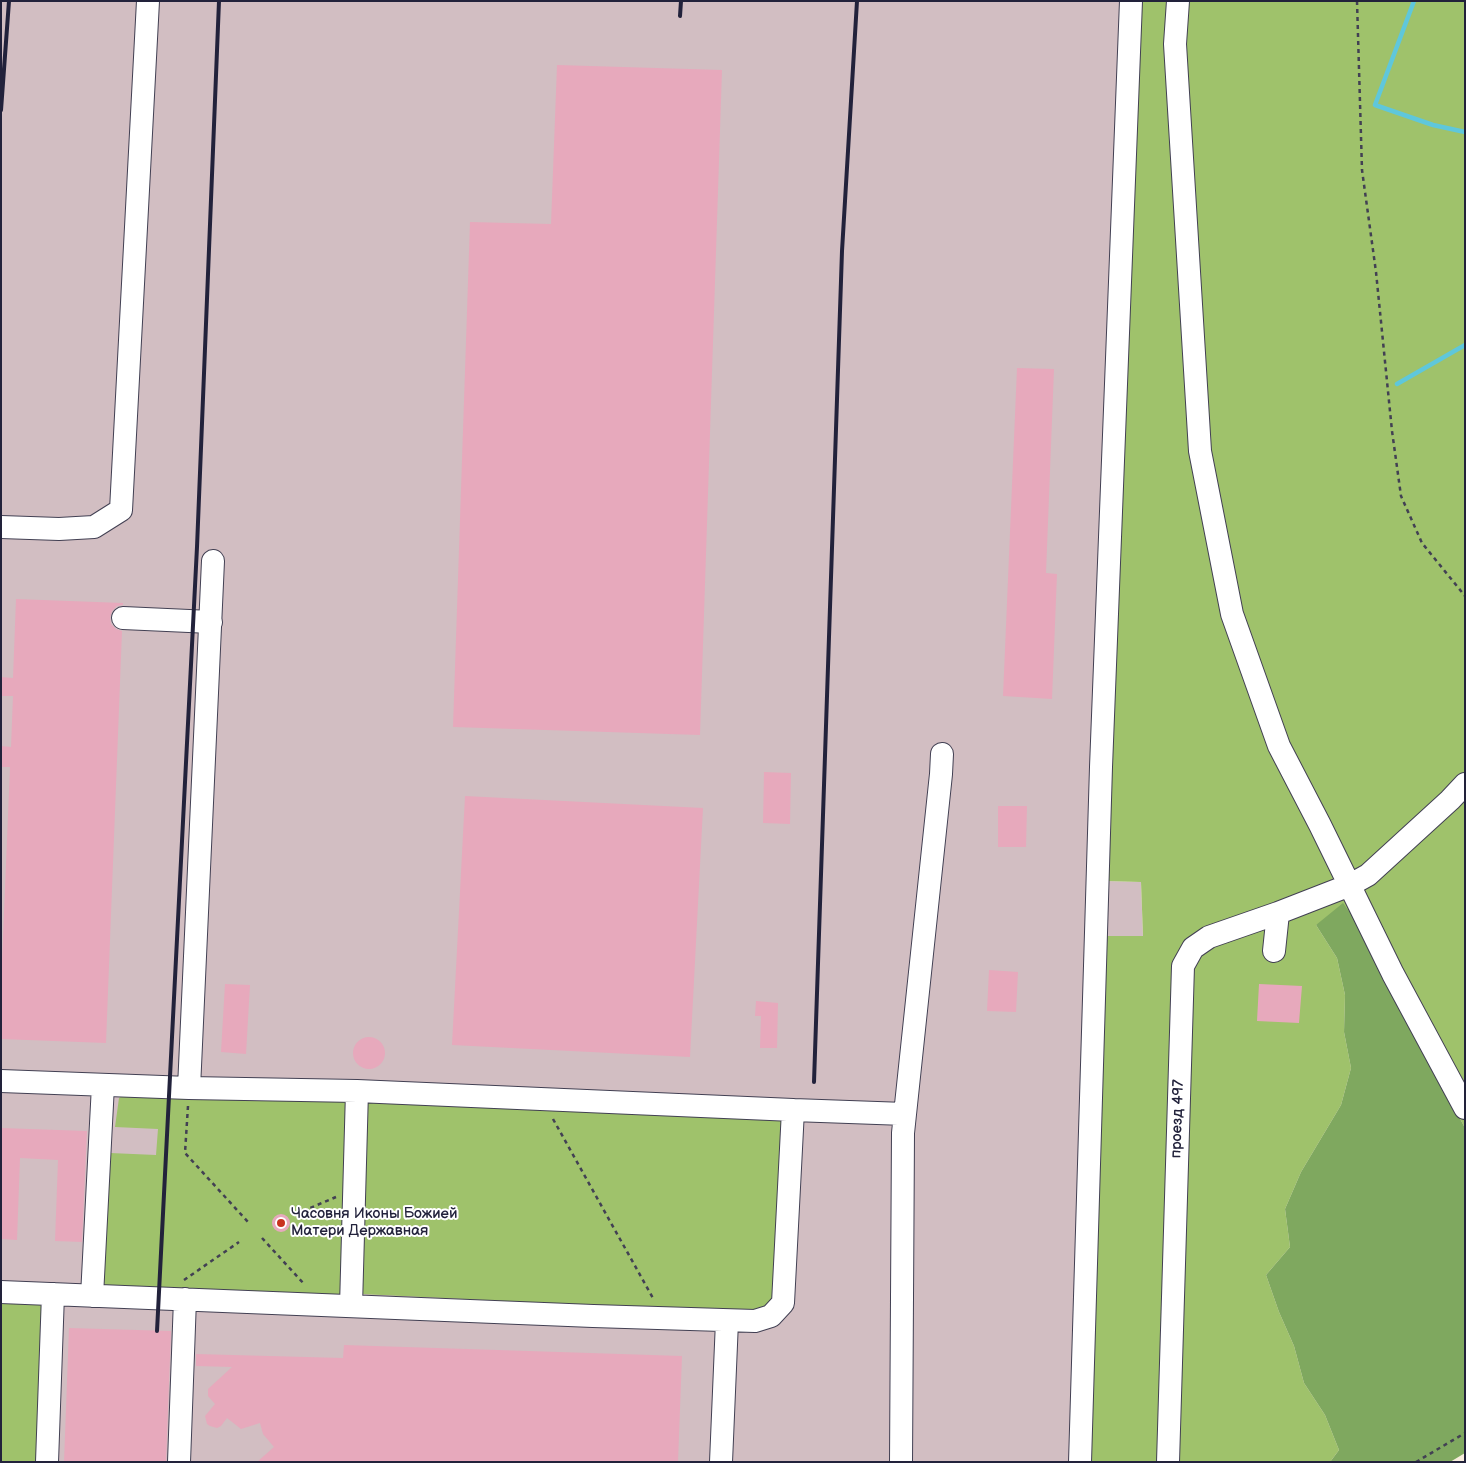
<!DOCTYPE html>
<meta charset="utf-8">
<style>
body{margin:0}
#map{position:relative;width:1466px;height:1463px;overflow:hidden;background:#f8eddd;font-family:"Balsamiq Sans",sans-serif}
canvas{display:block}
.frame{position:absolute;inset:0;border:2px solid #22223b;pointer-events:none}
</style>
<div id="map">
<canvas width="1466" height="1463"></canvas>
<div class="frame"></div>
</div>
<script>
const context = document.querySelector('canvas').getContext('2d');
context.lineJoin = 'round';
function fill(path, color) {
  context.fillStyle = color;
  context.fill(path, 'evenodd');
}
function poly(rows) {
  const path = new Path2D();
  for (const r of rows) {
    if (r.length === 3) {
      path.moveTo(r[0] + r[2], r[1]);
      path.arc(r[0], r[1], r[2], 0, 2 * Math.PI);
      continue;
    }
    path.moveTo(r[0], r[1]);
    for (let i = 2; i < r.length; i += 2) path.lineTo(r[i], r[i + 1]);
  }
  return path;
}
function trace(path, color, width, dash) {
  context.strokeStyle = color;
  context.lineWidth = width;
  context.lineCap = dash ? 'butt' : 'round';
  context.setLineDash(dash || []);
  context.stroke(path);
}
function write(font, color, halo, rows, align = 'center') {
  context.font = font + ' "Balsamiq Sans",sans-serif';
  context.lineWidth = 4;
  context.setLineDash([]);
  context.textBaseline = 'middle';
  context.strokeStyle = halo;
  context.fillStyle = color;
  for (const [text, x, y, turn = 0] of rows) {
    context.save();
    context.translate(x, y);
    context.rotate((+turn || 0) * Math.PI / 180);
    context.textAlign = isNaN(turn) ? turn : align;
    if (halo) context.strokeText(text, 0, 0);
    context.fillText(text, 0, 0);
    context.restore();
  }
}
fill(poly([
 [1,1,1137,1,1105,881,1141,882,1143,937,1104,936,1087,1462,1,1462]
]), '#d2bec2');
fill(poly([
 [1137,1,1465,1,1465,1128,1354,918,1316,925,1337,958,1345,995,1344,1032,1351,1068,1341,1105,1301,1172,1285,1209,1290,1247,1266,1275,1279,1312,1294,1346,1304,1383,1325,1415,1339,1450,1330,1462,1087,1462,1103,936,1143,936,1141,882,1105,881],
 [125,1094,347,1100,343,1291,338,1295,105,1286,103,1279,110,1153,156,1155,158,1129,115,1127,119,1098],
 [365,1101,779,1116,784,1122,775,1291,769,1304,751,1313,361,1294],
 [1,1300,33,1302,42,1306,38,1462,1,1462]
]), '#9fc26b');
fill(poly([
 [1343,903,1354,918,1465,1128,1465,1453,1450,1462,1330,1462,1339,1450,1325,1415,1304,1383,1294,1346,1279,1312,1266,1275,1290,1247,1285,1209,1301,1172,1341,1105,1351,1068,1344,1032,1345,995,1337,958,1316,925]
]), '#7fa85f');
trace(poly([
 [1414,1,1375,105,1433,125,1465,132],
 [1397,384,1465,345]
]), '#5fc7db', 4.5);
fill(poly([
 [557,65,722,70,700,735,453,727,470,222,551,224],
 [1017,368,1054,369,1046,573,1057,574,1052,699,1003,696],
 [16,599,123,603,123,605,117,606,112,611,110,618,111,624,116,629,122,631,106,1043,1,1039,1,986,10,767,1,767,1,746,11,747,13,696,1,696,1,677,13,678],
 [764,772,791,773,790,824,763,823],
 [465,796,703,808,690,1057,452,1045],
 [998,806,1027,806,1026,847,998,847],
 [989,970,1018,972,1016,1012,987,1011],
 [225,984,250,985,246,1054,221,1052],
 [1259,984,1302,986,1299,1023,1257,1021],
 [756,1001,778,1003,777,1048,760,1048,761,1016,755,1016],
 [369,1053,16],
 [1,1128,87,1131,82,1242,55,1241,58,1160,20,1158,17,1240,1,1239],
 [281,1223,9],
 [69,1328,171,1331,166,1462,64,1462],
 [344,1345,682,1356,678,1462,257,1462,274,1447,263,1434,260,1423,241,1429,227,1418,221,1426,217,1428,210,1426,207,1424,205,1416,215,1404,208,1396,208,1389,232,1367,196,1366,196,1354,343,1358]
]), '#e7a9bc');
const minor = poly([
 [1178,1,1175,44,1200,451,1232,614,1279,746,1320,825,1393,974,1465,1108],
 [1,527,59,529,94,527,121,510,148,1],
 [123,618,211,622],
 [1274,951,1278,913],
 [1,1081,189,1088,357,1091,793,1110,905,1114],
 [189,1088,213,561],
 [1,1292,593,1316,755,1321,771,1316,783,1303,793,1110],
 [92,1296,103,1085],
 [351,1306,357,1091],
 [47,1462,53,1294],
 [179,1462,185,1299],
 [721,1462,727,1321],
 [901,1462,903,1133,941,774,942,754],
 [1080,1462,1101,767,1131,1],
 [1168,1462,1183,966,1193,948,1209,937,1278,913,1350,885,1368,875,1450,800,1465,784]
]);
trace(minor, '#424053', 24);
trace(poly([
 [1357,1,1362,170,1376,272,1392,431,1401,496,1422,543,1465,596],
 [188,1106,185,1153,248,1222],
 [553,1119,654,1300],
 [303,1211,336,1197],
 [262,1238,305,1285],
 [184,1280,239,1242],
 [1416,1462,1465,1433]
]), '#424053', 2.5, [4, 4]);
trace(minor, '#fff', 22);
trace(poly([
 [680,16,681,1],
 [1,110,9,1],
 [814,1082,842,251,857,1],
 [157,1331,197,547,219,1]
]), '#22223b', 4);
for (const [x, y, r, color] of [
 [281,1223,5,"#c8321e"]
]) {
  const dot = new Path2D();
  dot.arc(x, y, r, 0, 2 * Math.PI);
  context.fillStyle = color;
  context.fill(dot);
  trace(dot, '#fff', 2);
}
write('15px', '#22223b', '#fff', [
 ["проезд 497",1178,1119,-88]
]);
write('15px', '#22223b', '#fff', [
 ["Часовня Иконы Божией",291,1214],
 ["Матери Державная",291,1231]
], 'left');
</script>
